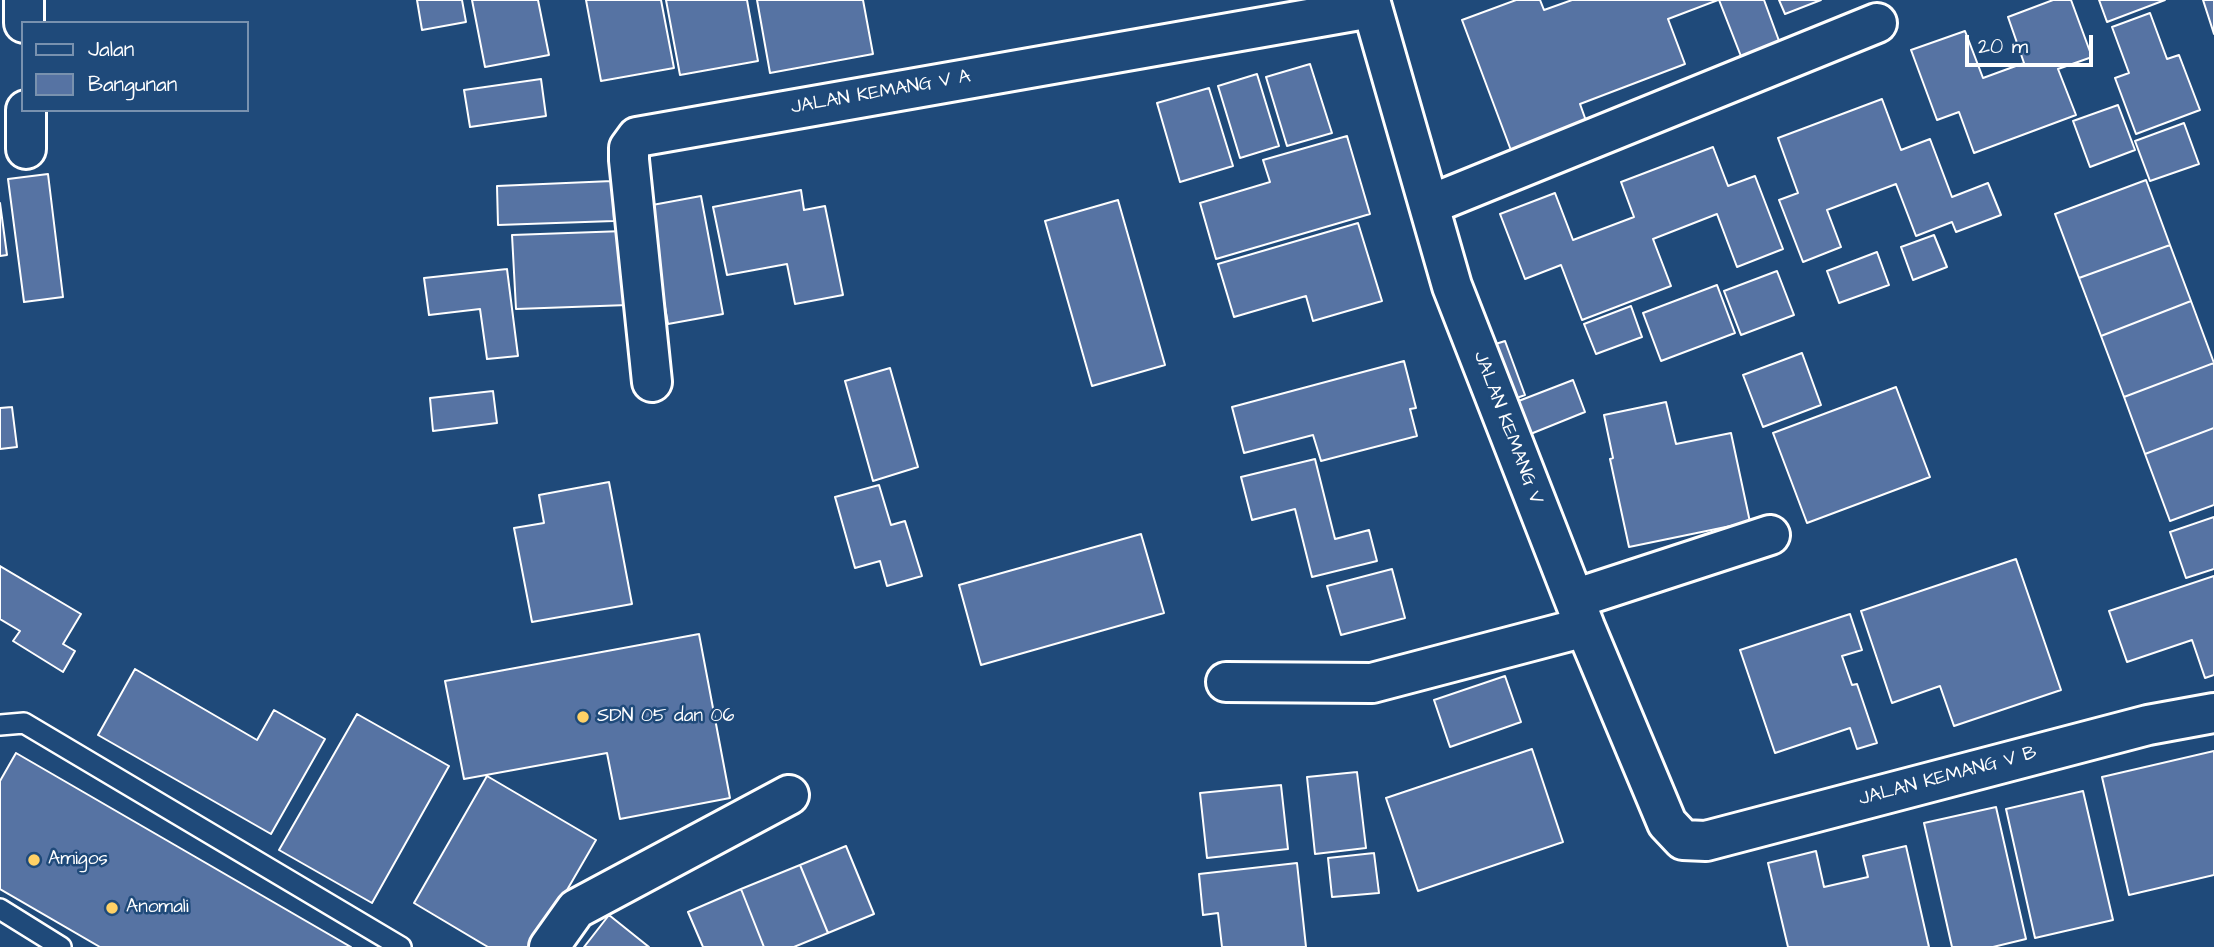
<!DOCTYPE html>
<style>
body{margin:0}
#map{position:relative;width:2214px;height:947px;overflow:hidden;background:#1f4a7a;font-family:"Architects Daughter",sans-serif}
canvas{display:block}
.legend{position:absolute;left:21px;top:21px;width:228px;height:91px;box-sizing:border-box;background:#1f4a7a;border:2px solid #7992af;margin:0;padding:9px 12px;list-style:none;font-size:21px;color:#fff}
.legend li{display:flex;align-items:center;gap:14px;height:35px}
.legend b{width:35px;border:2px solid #7992af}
.scale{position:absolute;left:1965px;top:35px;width:128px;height:32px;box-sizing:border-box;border:4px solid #fff;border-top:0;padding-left:9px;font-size:21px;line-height:24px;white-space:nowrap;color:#fff;-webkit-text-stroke:5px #1f4a7a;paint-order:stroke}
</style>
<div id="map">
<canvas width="2214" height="947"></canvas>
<ul class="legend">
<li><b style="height:9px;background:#1f4a7a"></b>Jalan</li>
<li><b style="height:19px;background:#5673a3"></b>Bangunan</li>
</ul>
<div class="scale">20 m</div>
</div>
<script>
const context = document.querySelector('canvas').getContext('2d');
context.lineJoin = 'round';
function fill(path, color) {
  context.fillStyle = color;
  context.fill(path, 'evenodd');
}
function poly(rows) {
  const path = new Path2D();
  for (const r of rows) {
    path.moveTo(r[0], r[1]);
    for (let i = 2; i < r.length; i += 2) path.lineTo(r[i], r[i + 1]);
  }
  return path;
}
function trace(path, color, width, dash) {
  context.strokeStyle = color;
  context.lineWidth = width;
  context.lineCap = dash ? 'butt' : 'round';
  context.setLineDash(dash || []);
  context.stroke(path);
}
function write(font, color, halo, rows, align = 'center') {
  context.font = font + ' "Architects Daughter",sans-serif';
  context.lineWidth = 5;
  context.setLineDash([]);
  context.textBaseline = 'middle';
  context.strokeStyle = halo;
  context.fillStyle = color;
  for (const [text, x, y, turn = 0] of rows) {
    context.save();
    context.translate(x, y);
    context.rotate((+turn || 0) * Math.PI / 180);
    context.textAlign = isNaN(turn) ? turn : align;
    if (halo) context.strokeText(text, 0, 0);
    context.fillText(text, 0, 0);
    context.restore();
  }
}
const building = poly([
 [417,0,462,0,466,22,422,30,417,0],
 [472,0,538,0,549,55,485,67,472,0],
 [586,0,661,0,674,68,601,81,586,0],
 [666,0,747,0,758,61,680,75,666,0],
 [757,0,863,0,873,54,770,73,757,0],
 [1516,0,1540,0,1544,10,1572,0,1718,0,1668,19,1685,64,1580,104,1590,132,1515,161,1462,20,1516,0],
 [1719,0,1764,0,1782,49,1744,64,1719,0],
 [1779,0,1821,0,1785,14,1779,0],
 [2053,0,2071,0,2092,57,2058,69,2076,115,1974,153,1959,112,1937,120,1911,50,1965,31,1983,78,2024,63,2008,17,2053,0],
 [2099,0,2165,0,2107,22,2099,0],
 [2203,0,2214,0,2214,34,2203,0],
 [2150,13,2167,59,2179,55,2200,110,2136,134,2115,78,2129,73,2112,27,2150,13],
 [1310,64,1332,133,1287,146,1266,77,1310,64],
 [1257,74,1279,146,1240,158,1218,86,1257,74],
 [541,79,546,116,470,127,464,90,541,79],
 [1209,88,1233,166,1180,182,1157,103,1209,88],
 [1882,99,1901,150,1930,139,1952,197,1988,183,2001,215,1956,232,1952,222,1916,236,1896,184,1827,210,1841,247,1803,262,1779,200,1798,193,1778,138,1882,99],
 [2118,105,2135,150,2090,167,2073,121,2118,105],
 [2184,123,2199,164,2150,181,2135,141,2184,123],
 [1347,136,1370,214,1216,259,1200,203,1270,182,1263,160,1347,136],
 [1713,147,1728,186,1755,176,1783,249,1737,267,1717,214,1653,239,1671,286,1582,320,1561,265,1525,279,1500,214,1555,193,1573,240,1634,217,1621,182,1713,147],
 [48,174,63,297,24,302,8,179,48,174],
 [2146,180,2170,245,2079,278,2055,214,2146,180],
 [612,181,614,221,498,225,497,186,612,181],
 [801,190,804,210,825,206,843,295,795,304,787,264,727,275,713,207,801,190],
 [701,196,723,314,668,324,647,206,701,196],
 [1118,200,1165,365,1092,386,1045,221,1118,200],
 [0,203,7,255,0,256,0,203],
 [1358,223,1382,301,1313,321,1306,296,1234,317,1218,264,1358,223],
 [624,231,628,305,516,309,512,235,624,231],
 [1934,235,1947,267,1913,280,1901,247,1934,235],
 [2170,245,2191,301,2101,336,2079,278,2170,245],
 [1877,252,1889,285,1839,303,1827,271,1877,252],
 [507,269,518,356,487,359,480,309,429,315,424,278,507,269],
 [1777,271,1794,315,1741,335,1724,291,1777,271],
 [1717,285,1735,333,1661,361,1643,313,1717,285],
 [2191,301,2214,363,2124,397,2101,336,2191,301],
 [1631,306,1642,337,1596,354,1584,324,1631,306],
 [1505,341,1525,395,1503,403,1483,348,1505,341],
 [1802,353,1821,405,1763,427,1743,375,1802,353],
 [1404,361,1416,408,1410,409,1417,436,1321,461,1313,435,1244,453,1232,407,1404,361],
 [2214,363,2214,428,2145,454,2124,397,2214,363],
 [890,368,918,467,873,481,845,381,890,368],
 [1573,380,1585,412,1528,435,1516,402,1573,380],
 [1896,387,1930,477,1807,523,1773,433,1896,387],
 [493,391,497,423,433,431,430,398,493,391],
 [1666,402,1676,444,1731,433,1750,522,1629,547,1610,459,1613,458,1604,415,1666,402],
 [12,407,17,447,0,449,0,408,12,407],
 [2214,428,2214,505,2170,521,2145,454,2214,428],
 [1315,459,1335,539,1369,530,1377,561,1312,577,1295,509,1252,520,1241,477,1315,459],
 [609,482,632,604,532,622,514,528,544,523,539,495,609,482],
 [879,485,891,525,905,521,922,576,887,586,880,561,855,568,835,497,879,485],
 [2214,517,2214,569,2186,578,2170,532,2214,517],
 [1141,534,1164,613,981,665,959,585,1141,534],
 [2016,559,2061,690,1954,726,1940,686,1892,703,1861,611,2016,559],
 [0,566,81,614,63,644,75,651,63,672,13,641,20,631,0,619,0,566],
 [1392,569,1405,618,1341,635,1327,586,1392,569],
 [2214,576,2214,675,2205,678,2192,640,2127,662,2109,611,2214,576],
 [1850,614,1862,650,1842,656,1852,685,1857,684,1877,743,1857,749,1850,728,1775,753,1740,650,1850,614],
 [699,634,730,798,620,819,607,753,464,779,445,681,699,634],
 [135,669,257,740,274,710,325,739,271,834,98,735,135,669],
 [1505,676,1521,722,1450,747,1434,700,1505,676],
 [357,714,449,766,372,903,279,850,357,714],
 [1532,749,1563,842,1418,891,1386,798,1532,749],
 [2214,751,2214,875,2129,895,2102,777,2214,751],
 [16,753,351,947,100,947,0,889,0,781,16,753],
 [1357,772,1366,848,1315,854,1307,777,1357,772],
 [487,776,596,840,534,947,488,947,414,903,487,776],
 [1281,785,1288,849,1207,858,1200,793,1281,785],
 [2083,791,2113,920,2035,938,2006,809,2083,791],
 [1996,807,2026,939,1993,947,1952,947,1924,823,1996,807],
 [846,846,874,914,828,933,800,865,846,846],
 [1906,846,1929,947,1788,947,1768,863,1816,851,1824,887,1868,877,1863,856,1906,846],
 [1374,853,1379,893,1332,897,1328,858,1374,853],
 [1297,863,1306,947,1222,947,1218,913,1203,915,1199,874,1297,863],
 [800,865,828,933,794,947,764,947,741,889,800,865],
 [741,889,764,947,703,947,688,912,741,889],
 [609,915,649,947,584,947,609,915]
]);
fill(building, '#5673a3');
trace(building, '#fff', 2);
const service = poly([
 [0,725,24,723,401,947],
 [0,909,61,947]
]);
const minor = poly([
 [24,0,24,23],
 [1370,0,1452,286,1585,627,1667,823,1683,840,1706,841,2148,725,2214,713],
 [26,110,26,149],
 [1429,205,1877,23],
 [652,382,629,160,629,148,637,137,1371,8],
 [1574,599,1770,535],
 [1226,682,1372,683,1585,627],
 [549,947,576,909,789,795]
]);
trace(service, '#fff', 24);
trace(minor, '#fff', 44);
trace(service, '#1f4a7a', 19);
trace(minor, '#1f4a7a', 38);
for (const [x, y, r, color] of [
 [583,717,7,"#ffd166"],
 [34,860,7,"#ffd166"],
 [112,908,7,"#ffd166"]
]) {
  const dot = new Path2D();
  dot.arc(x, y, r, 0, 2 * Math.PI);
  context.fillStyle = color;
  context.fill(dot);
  trace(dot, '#1f4a7a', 2.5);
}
write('19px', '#fff', '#1f4a7a', [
 ["JALAN KEMANG V A",881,93,-10],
 ["JALAN KEMANG V",1507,428,69],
 ["JALAN KEMANG V B",1948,777,-15]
]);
write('19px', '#fff', '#1f4a7a', [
 ["SDN 05 dan 06",597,717],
 ["Amigos",48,860],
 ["Anomali",126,908]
], 'left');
</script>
